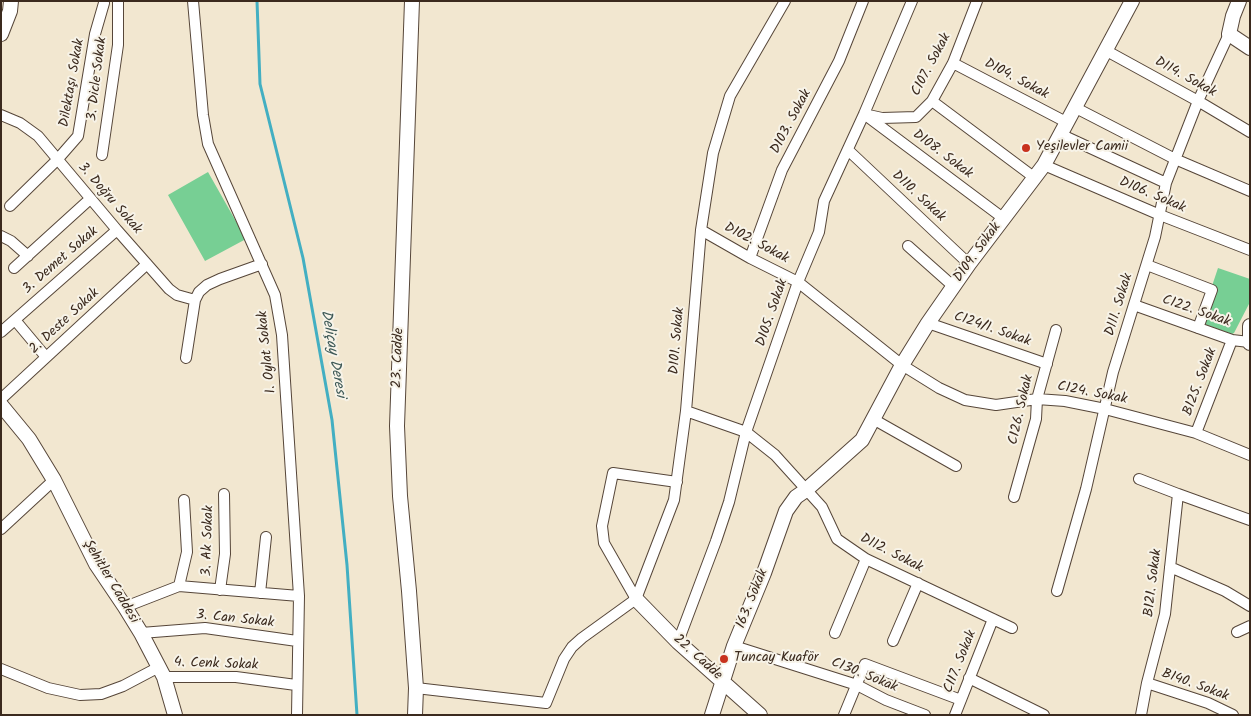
<!DOCTYPE html>
<meta charset="utf-8">
<style>
body{margin:0}
#map{position:relative;width:1251px;height:716px;overflow:hidden;background:#f2e7d0;font-family:Kalam,sans-serif}
canvas{display:block}
.frame{position:absolute;inset:0;border:2px solid #3b2a1e;pointer-events:none}
</style>
<div id="map">
<canvas width="1251" height="716"></canvas>
<div class="frame"></div>
</div>
<script>
const context = document.querySelector('canvas').getContext('2d');
context.lineJoin = 'round';
function fill(path, color) {
  context.fillStyle = color;
  context.fill(path, 'evenodd');
}
function poly(rows) {
  const path = new Path2D();
  for (const r of rows) {
    path.moveTo(r[0], r[1]);
    for (let i = 2; i < r.length; i += 2) path.lineTo(r[i], r[i + 1]);
  }
  return path;
}
function trace(path, color, width, dash) {
  context.strokeStyle = color;
  context.lineWidth = width;
  context.lineCap = dash ? 'butt' : 'round';
  context.setLineDash(dash || []);
  context.stroke(path);
}
function write(font, color, halo, rows, align = 'center') {
  context.font = font + ' Kalam,sans-serif';
  context.lineWidth = 4;
  context.setLineDash([]);
  context.textBaseline = 'middle';
  context.strokeStyle = halo;
  context.fillStyle = color;
  for (const [text, x, y, turn = 0] of rows) {
    context.save();
    context.translate(x, y);
    context.rotate((+turn || 0) * Math.PI / 180);
    context.textAlign = isNaN(turn) ? turn : align;
    if (halo) context.strokeText(text, 0, 0);
    context.fillText(text, 0, 0);
    context.restore();
  }
}
fill(poly([
 [208,172,246,239,205,261,168,195],
 [1218,268,1250,279,1250,302,1234,333,1232,334,1204,324,1218,288,1212,286]
]), '#77cf94');
trace(poly([
 [257,1,260,84,303,258,332,420,347,565,357,715]
]), '#43afc2', 3);
const street = poly([
 [193,1,203,115,208,144,275,295,282,335,299,596,297,715],
 [1105,50,1198,101,1250,132],
 [953,63,1066,122],
 [932,101,1035,178],
 [1074,107,1175,159,1250,191],
 [864,114,882,118,916,117,932,101,953,63,977,1],
 [1,115,20,123,38,136,117,230,169,289,177,295,195,300],
 [868,117,1003,218],
 [1060,134,1166,183],
 [848,150,969,264],
 [102,155,118,45,118,1],
 [1044,165,1160,215,1250,250],
 [10,206,57,160,78,136,95,34,104,3],
 [701,230,750,258,798,282,902,365,939,388,965,400,996,405,1037,399,1065,401,1105,409,1196,433,1250,455],
 [1,236,11,241,28,256],
 [908,246,953,286],
 [750,258,782,170,839,61,863,1],
 [1147,265,1212,290,1198,328],
 [14,268,90,199],
 [1134,305,1232,340,1249,342],
 [15,320,46,357],
 [928,323,1047,364],
 [1,332,117,230],
 [186,358,195,300,199,292,207,285,220,279,262,264],
 [1,399,147,264],
 [686,411,746,432,775,455,822,507,837,539,866,559,1012,628],
 [873,419,956,466],
 [1196,433,1232,340],
 [1139,479,1178,494,1165,614,1147,683,1141,715],
 [1178,494,1250,520],
 [1014,497,1036,419,1037,399,1056,330],
 [1,529,54,480],
 [1170,567,1225,591,1250,606],
 [179,586,187,552,184,500],
 [220,590,225,554,224,494],
 [1057,591,1086,489,1113,372,1155,237,1166,183,1198,101,1229,34],
 [260,593,266,537],
 [636,599,604,543,602,526,613,473,677,482],
 [125,607,179,586,299,596],
 [1237,632,1250,626],
 [141,633,205,628,297,641],
 [835,633,866,559],
 [893,641,918,583],
 [678,642,716,541,729,502,746,432,798,282,819,232,824,201,864,114,912,1],
 [734,646,857,685,886,700,925,715],
 [1,669,48,688,80,695,101,694,123,686,159,667],
 [164,677,236,677,296,685],
 [969,678,1044,715],
 [1147,683,1208,703,1233,715],
 [416,688,546,703,564,659,572,647,582,638,636,599,674,500,686,411,701,230,713,153,730,96,785,1],
 [844,715,865,664,961,700],
 [955,715,993,619]
]);
const secondary = poly([
 [412,1,397,426,400,496,409,591,416,688,415,715],
 [1239,1,1233,16,1229,34,1250,48],
 [1,34,10,11,11,1],
 [1250,326,1250,343],
 [1,405,29,439,54,480,96,564,125,607,141,633,164,677,175,715],
 [636,599,678,642,760,715],
 [712,715,734,646,764,573,786,511,796,497,806,490,862,440,902,365,928,323,969,264,1044,165,1132,1]
]);
trace(street, '#564639', 12);
trace(secondary, '#564639', 16);
trace(street, '#fff', 10);
trace(secondary, '#fff', 14);
for (const [x, y, r, color] of [
 [1026,148,5,"#c8321e"],
 [724,659,5,"#c8321e"]
]) {
  const dot = new Path2D();
  dot.arc(x, y, r, 0, 2 * Math.PI);
  context.fillStyle = color;
  context.fill(dot);
  trace(dot, '#f7f3e8', 2);
}
write('14px', '#3b2a1e', '#f7f3e8', [
 ["C107. Sokak",932,65,-62],
 ["D114. Sokak",1185,78,29],
 ["3. Dicle Sokak",98,79,-83],
 ["D104. Sokak",1016,80,28],
 ["Dilektaşı Sokak",73,83,-80],
 ["D103. Sokak",792,122,-62],
 ["D108. Sokak",942,155,37],
 ["D106. Sokak",1152,196,23],
 ["D110. Sokak",918,197,43],
 ["3. Doğru Sokak",109,199,49],
 ["D102. Sokak",756,244,28],
 ["D109. Sokak",978,253,-54],
 ["3. Demet Sokak",61,261,-41],
 ["D111. Sokak",1120,305,-73],
 ["C122. Sokak",1196,312,19],
 ["D105. Sokak",773,313,-71],
 ["2. Deste Sokak",65,322,-43],
 ["C124/1. Sokak",992,330,19],
 ["D101. Sokak",678,341,-85],
 ["1. Oylat Sokak",268,352,-96],
 ["23. Cadde",399,358,-88],
 ["B125. Sokak",1201,382,-69],
 ["C124. Sokak",1092,394,11],
 ["C126. Sokak",1022,410,-77],
 ["3. Ak Sokak",209,541,-88],
 ["D112. Sokak",891,554,27],
 ["Şehitler Caddesi",110,582,59],
 ["B121. Sokak",1154,583,-83],
 ["163. Sokak",753,599,-68],
 ["3. Can Sokak",235,620,6],
 ["22. Cadde",697,658,42],
 ["C117. Sokak",961,662,-68],
 ["4. Cenk Sokak",216,665,2],
 ["C130. Sokak",864,676,22],
 ["B140. Sokak",1195,686,20]
]);
write('14px', '#3b2a1e', '#f7f3e8', [
 ["Yeşilevler Camii",1036,148],
 ["Tuncay Kuaför",734,659]
], 'left');
write('italic 15px', '#3e5957', '#f7f3e8', [
 ["Deliçay Deresi",332,354,80]
]);
</script>
